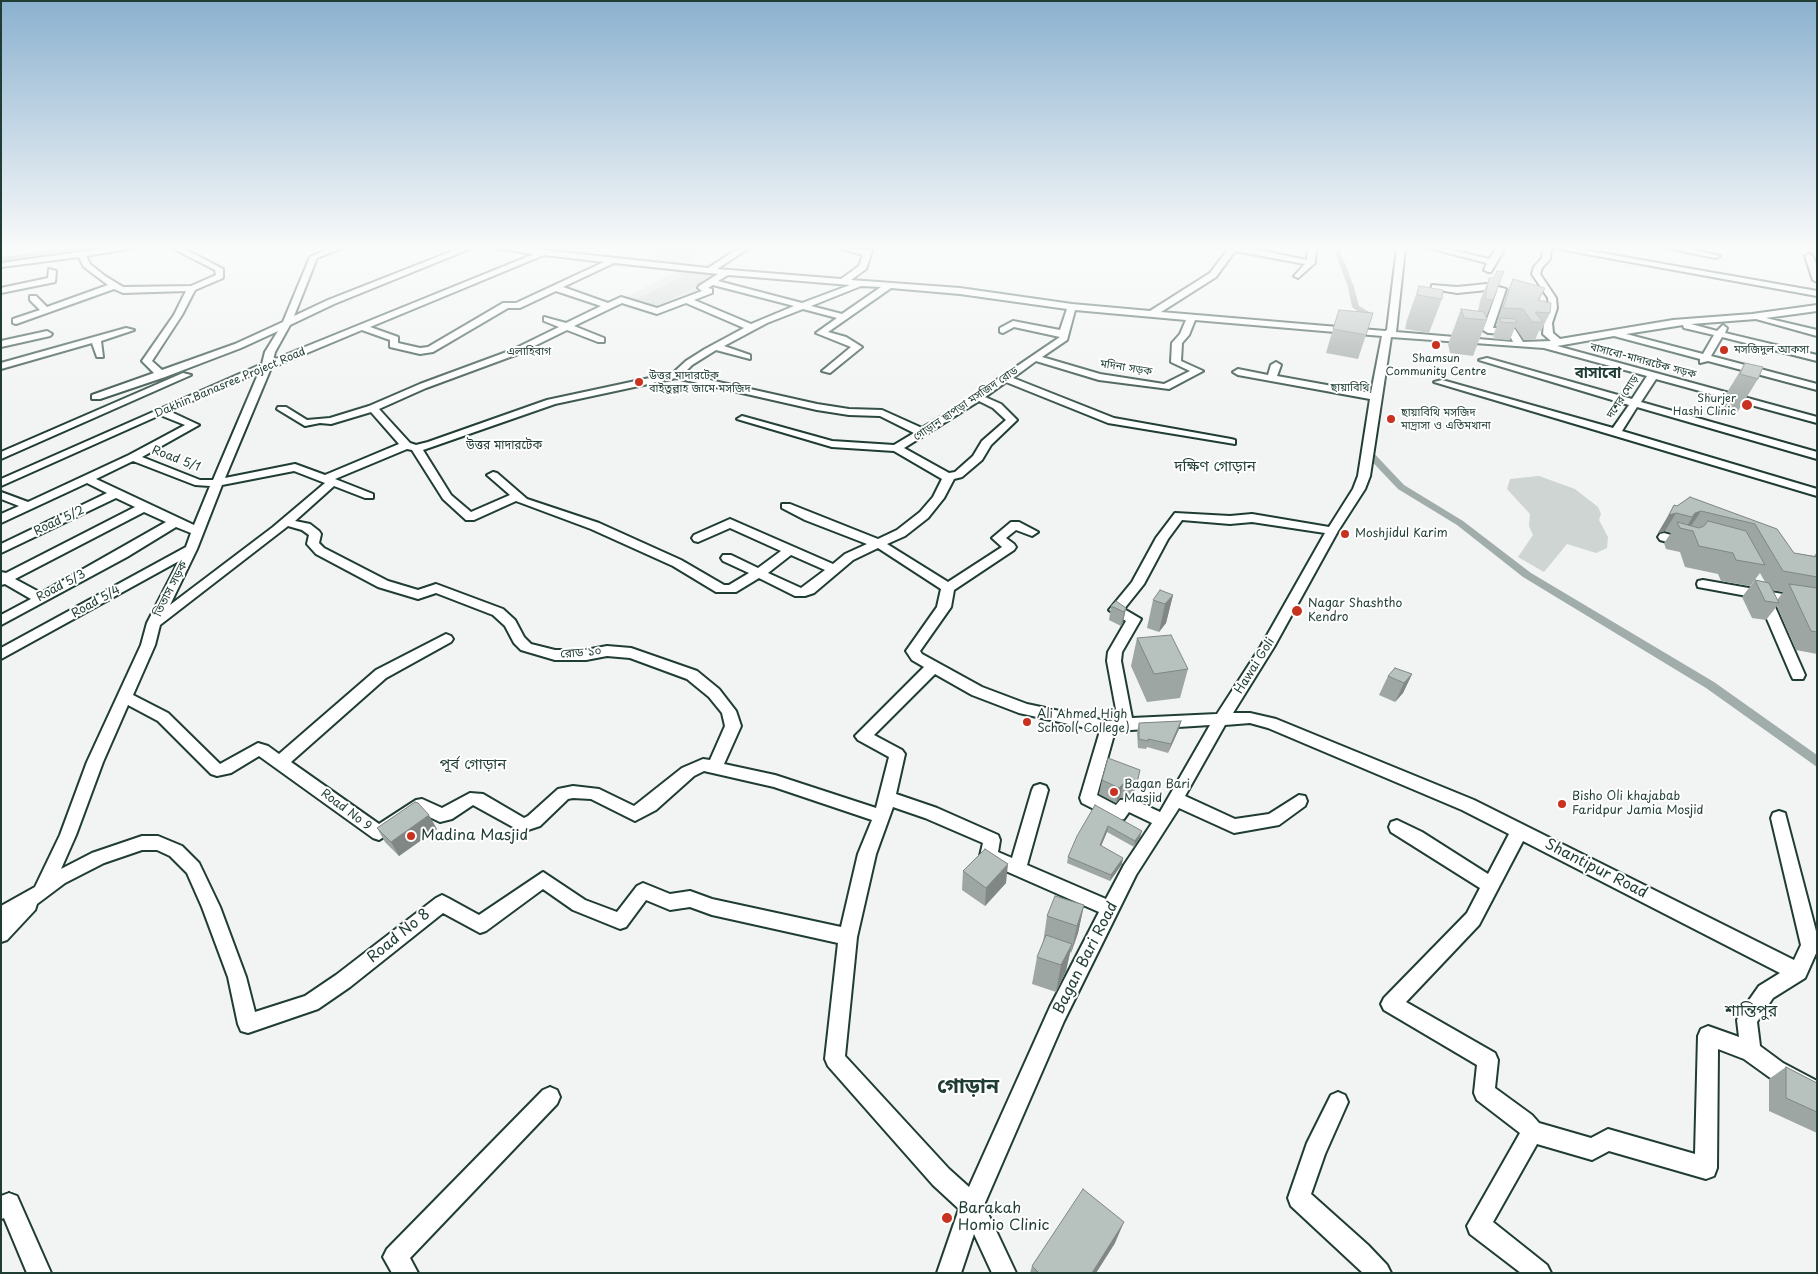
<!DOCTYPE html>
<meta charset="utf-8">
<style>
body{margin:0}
#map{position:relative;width:1818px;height:1274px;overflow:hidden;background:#f2f3f3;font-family:"Playpen Sans",sans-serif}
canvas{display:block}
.frame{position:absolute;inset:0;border:2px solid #1f3d34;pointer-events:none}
</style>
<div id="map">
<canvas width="1818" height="1274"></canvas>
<div class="frame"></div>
</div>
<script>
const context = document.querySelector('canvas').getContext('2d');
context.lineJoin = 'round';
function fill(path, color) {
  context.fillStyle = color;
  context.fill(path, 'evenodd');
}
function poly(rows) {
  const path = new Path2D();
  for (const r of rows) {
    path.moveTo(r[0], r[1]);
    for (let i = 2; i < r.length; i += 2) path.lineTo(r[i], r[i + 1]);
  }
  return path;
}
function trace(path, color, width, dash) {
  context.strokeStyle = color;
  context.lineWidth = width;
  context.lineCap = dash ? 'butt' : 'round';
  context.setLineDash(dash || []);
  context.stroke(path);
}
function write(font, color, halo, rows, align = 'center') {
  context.font = font + ' "Playpen Sans","Noto Sans Bengali",sans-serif';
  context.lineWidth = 4;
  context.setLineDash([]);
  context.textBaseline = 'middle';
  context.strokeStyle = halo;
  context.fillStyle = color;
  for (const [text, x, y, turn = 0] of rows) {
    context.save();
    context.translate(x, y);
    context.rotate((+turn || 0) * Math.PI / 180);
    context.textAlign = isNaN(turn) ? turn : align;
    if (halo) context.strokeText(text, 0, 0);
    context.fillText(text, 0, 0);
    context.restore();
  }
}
fill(poly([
 [663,248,685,248,704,252,682,264,644,259],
 [682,268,721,274,699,288,705,291,656,310,622,299]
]), '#e0e4e3');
fill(poly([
 [683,269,719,275,698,288,694,288,657,306,636,299,684,276,677,273],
 [1539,476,1575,489,1598,507,1601,514,1599,520,1608,537,1607,548,1596,553,1567,544,1544,572,1518,557,1533,535,1529,526,1530,514,1507,489,1510,479]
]), '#ced5d3');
fill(poly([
 [65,248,85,248,1,261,1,257,65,248],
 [1333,248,1339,248,1354,287,1359,306,1371,313,1371,317,1365,317,1352,307,1348,287,1333,248],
 [1365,446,1368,447,1404,485,1463,521,1531,573,1714,682,1817,755,1817,767,1706,688,1523,577,1457,525,1398,489,1362,451,1362,447,1365,446]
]), '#a1adaa');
const minor = poly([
 [108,248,133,248,86,256,90,264,105,276,123,287,191,286,216,275,215,270,172,248,183,248,223,269,223,278,195,290,182,315,152,361,162,370,235,344,283,322,310,257,330,248,343,248,317,258,294,316,328,300,460,248,472,248,334,304,290,325,275,352,273,360,534,254,494,248,524,248,708,268,739,248,749,248,717,269,841,279,859,266,863,255,838,248,864,250,873,248,866,269,851,280,960,288,1072,304,1150,311,1210,273,1229,248,1248,248,1307,260,1308,248,1316,248,1315,263,1298,278,1294,276,1305,264,1235,251,1216,277,1161,312,1385,331,1387,330,1397,248,1405,248,1396,332,1513,342,1509,334,1488,333,1483,330,1497,291,1487,290,1457,293,1439,290,1436,307,1432,310,1428,307,1432,285,1457,287,1487,284,1506,289,1493,328,1515,329,1523,342,1551,341,1543,334,1544,323,1549,308,1548,298,1532,274,1534,267,1542,258,1543,248,1551,248,1550,259,1542,268,1540,274,1556,298,1557,308,1552,323,1553,333,1560,339,1673,320,1752,314,1817,305,1817,311,1766,318,1817,330,1817,336,1756,319,1691,324,1717,331,1723,325,1727,328,1725,333,1817,355,1817,361,1722,337,1711,356,1817,384,1817,390,1708,361,1700,363,1700,359,1614,336,1557,346,1817,417,1817,423,1656,379,1641,402,1817,452,1817,459,1637,407,1622,431,1817,489,1817,496,1434,382,1442,380,1613,428,1629,405,1479,360,1487,358,1632,399,1647,376,1544,348,1391,337,1370,476,1365,489,1338,531,1274,647,1233,713,1250,713,1276,719,1474,800,1794,960,1801,945,1771,818,1773,813,1779,811,1785,813,1817,935,1817,951,1805,978,1773,998,1757,1022,1760,1046,1783,1063,1817,1081,1817,1103,1769,1077,1744,1059,1718,1049,1717,1168,1714,1176,1706,1179,1609,1151,1592,1160,1537,1144,1493,1222,1547,1265,1551,1273,1521,1273,1470,1234,1467,1226,1520,1133,1477,1100,1474,1093,1477,1065,1384,1010,1381,1004,1384,998,1467,913,1480,888,1391,832,1389,827,1391,822,1397,820,1422,832,1488,874,1509,834,1462,810,1268,728,1250,723,1225,725,1185,796,1235,819,1269,814,1299,795,1305,796,1307,801,1305,806,1279,825,1234,833,1179,808,1136,875,1064,1021,984,1205,1016,1273,992,1273,974,1234,961,1273,937,1273,959,1209,933,1185,828,1066,825,1059,838,943,712,915,690,907,670,910,646,900,626,927,620,929,573,910,543,889,486,931,480,933,443,913,350,987,318,1009,248,1033,241,1031,238,1024,228,977,202,907,187,873,170,856,157,850,142,850,104,863,65,883,37,904,35,910,7,940,1,942,1,906,35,887,60,835,87,762,141,645,147,623,179,561,1,659,1,648,186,547,191,533,176,527,127,557,1,625,1,615,31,599,5,584,1,585,1,572,6,573,135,507,116,498,1,553,1,544,107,493,87,483,1,523,1,514,19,506,1,499,1,492,28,502,129,455,185,425,160,415,1,486,1,479,262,364,265,352,278,331,241,348,165,377,100,399,92,399,92,395,154,373,142,361,174,315,186,291,123,293,114,289,16,324,13,323,13,319,40,310,30,300,30,296,36,296,47,307,108,285,84,267,79,257,1,267,1,263,108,248],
 [544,255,604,262,516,303,503,303,428,347,420,348,398,343,398,337,370,327,544,255],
 [614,263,718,274,699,286,698,288,702,291,657,308,621,297,608,303,563,287,614,263],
 [728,275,741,276,850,285,802,303,718,281,728,275],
 [713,285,794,306,751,324,694,300,712,293,712,289,708,288,713,285],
 [861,286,881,287,842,314,811,306,861,286],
 [891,288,960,294,1067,309,1060,330,1013,321,1000,328,1000,332,1003,333,1014,327,1060,337,954,409,922,428,882,410,849,409,817,404,683,374,692,365,716,350,750,359,750,355,724,346,767,323,803,309,837,318,816,333,851,347,822,371,830,373,862,347,846,337,828,332,891,288],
 [556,291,601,306,566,323,544,317,544,321,559,327,512,350,420,384,369,406,330,418,307,420,286,407,278,407,277,409,305,426,320,423,331,424,371,412,399,444,325,475,295,464,225,478,271,368,362,330,390,340,390,347,420,354,433,352,508,308,520,308,556,291],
 [622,303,657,314,686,303,744,328,705,349,686,361,673,373,547,400,428,442,416,445,410,443,379,409,426,388,518,354,567,330,598,342,604,342,604,338,574,326,622,303],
 [1075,310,1186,320,1180,334,1172,343,1171,362,1190,371,1164,384,1100,374,1042,357,1067,340,1075,310],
 [1195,320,1382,336,1371,393,1277,376,1281,365,1276,362,1271,365,1268,375,1238,369,1233,372,1238,375,1370,399,1358,476,1353,489,1329,527,1252,514,1230,516,1175,513,1156,538,1132,582,1109,610,1126,621,1108,652,1107,661,1118,720,1106,721,1027,704,982,687,922,654,920,651,951,607,954,590,1014,550,1016,547,1014,544,1006,538,1016,530,1032,536,1038,532,1019,522,1011,522,992,538,1002,547,948,582,887,544,905,536,928,518,944,498,954,479,962,477,982,460,991,445,1017,420,1001,404,985,397,1006,382,1108,423,1235,444,1235,440,1231,439,1114,418,1013,378,1036,361,1099,380,1169,389,1203,371,1181,361,1182,343,1189,335,1195,320],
 [1683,325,1684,328,1714,335,1703,354,1626,334,1683,325],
 [259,372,213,480,200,480,142,457,199,425,169,411,259,372],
 [676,378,817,410,849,415,880,416,914,433,894,445,832,441,742,416,737,419,832,447,894,451,942,479,933,497,920,512,897,530,878,539,790,504,782,504,782,508,805,520,867,544,845,554,833,564,730,519,694,535,692,538,694,541,698,542,730,528,781,551,758,568,731,555,723,555,721,558,723,561,749,573,729,585,724,585,681,560,599,523,527,499,497,473,493,472,487,475,510,495,471,512,451,495,423,450,555,404,676,378],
 [979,401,993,408,1006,420,982,441,973,456,955,472,949,473,904,448,979,401],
 [407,449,412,450,443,499,466,520,474,520,516,501,591,529,673,566,716,592,736,592,759,578,795,596,805,596,814,593,853,560,878,548,941,589,937,607,906,651,912,660,924,667,855,736,858,740,889,757,876,808,775,775,724,764,741,726,736,711,719,689,697,671,631,648,607,646,586,650,555,650,531,644,524,637,515,620,503,609,436,584,418,590,388,581,324,548,319,543,321,534,319,531,310,524,295,521,334,486,365,498,373,498,373,494,335,479,407,449],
 [133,461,195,485,210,486,194,525,96,479,133,461],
 [294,471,325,483,273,527,170,605,197,549,222,485,294,471],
 [144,512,166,522,41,593,15,579,144,512],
 [1182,520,1230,524,1252,522,1325,533,1261,646,1217,714,1132,718,1121,661,1122,652,1141,619,1124,609,1144,584,1168,539,1182,520],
 [288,526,302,530,309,535,307,544,316,554,378,587,418,599,436,593,493,615,505,626,514,643,521,650,555,660,586,660,607,656,630,658,687,679,709,697,722,713,725,726,710,760,703,759,682,768,634,806,599,789,573,786,558,789,528,816,524,818,483,794,470,793,442,808,422,799,416,800,379,824,291,762,386,678,451,642,453,639,451,636,446,634,376,670,279,754,268,746,258,743,220,764,168,713,133,695,155,645,160,625,288,526],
 [791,555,825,570,801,588,768,573,791,555],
 [935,674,972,695,1019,713,1100,731,1080,798,1082,803,1118,821,1124,819,1129,812,1152,823,1124,865,1106,899,1027,865,1048,790,1046,786,1040,784,1034,786,1032,790,1012,858,998,852,1000,840,998,835,937,808,896,794,905,754,902,750,874,735,935,674],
 [128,705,158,721,211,774,217,776,231,773,259,756,373,838,379,840,421,813,440,822,452,819,473,805,522,832,540,826,568,799,573,798,591,799,635,821,656,810,694,776,704,771,774,787,872,820,858,854,841,927,712,899,690,891,670,894,643,883,637,886,617,912,585,900,543,872,479,915,448,898,442,895,436,898,336,975,305,996,255,1012,246,977,220,907,199,863,182,846,158,836,142,836,92,853,61,869,76,835,103,762,128,705],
 [1210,725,1160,812,1132,799,1120,800,1116,805,1097,795,1115,731,1210,725],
 [893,807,925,818,983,843,980,856,983,861,1099,912,1050,1007,969,1187,949,1169,845,1056,857,937,876,854,893,807],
 [1523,841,1780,973,1759,986,1740,1013,1737,1020,1739,1037,1708,1026,1701,1029,1698,1036,1695,1154,1608,1129,1591,1138,1539,1123,1532,1115,1495,1088,1498,1060,1495,1053,1406,1002,1479,925,1523,841],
 [1429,248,1444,248,1489,259,1497,248,1505,248,1491,272,1488,272,1484,270,1487,263,1429,248],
 [1553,248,1573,248,1817,291,1817,296,1553,248],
 [1665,248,1685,248,1720,256,1716,258,1665,248],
 [1809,254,1813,256,1817,267,1817,282,1813,280,1805,256,1809,254],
 [49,269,56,271,55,282,1,293,1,288,48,278,49,269],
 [126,328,134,330,101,341,103,357,97,357,92,343,1,369,1,363,126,328],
 [47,331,52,334,50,336,1,347,1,341,47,331],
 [183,373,191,375,1,459,1,452,183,373],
 [1664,533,1689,540,1691,543,1685,547,1660,540,1658,537,1660,534,1664,533],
 [1703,580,1817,600,1817,608,1772,600,1805,675,1803,679,1793,679,1791,675,1758,598,1698,587,1697,584,1698,581,1703,580],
 [550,1087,557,1090,560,1097,557,1104,410,1258,418,1273,392,1273,383,1257,387,1249,543,1090,550,1087],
 [1338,1092,1345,1095,1348,1102,1325,1154,1311,1194,1368,1245,1387,1265,1391,1273,1363,1273,1291,1206,1288,1198,1307,1143,1331,1095,1338,1092],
 [9,1193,17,1196,51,1273,27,1273,4,1218,1,1219,1,1196,9,1193]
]);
trace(minor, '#1f3d34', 4);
fill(minor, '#fff');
fill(poly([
 [1489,278,1493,300,1486,318,1487,320,1473,356,1450,353,1448,344,1461,309,1478,311,1480,301],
 [1513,279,1545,288,1539,301,1550,313,1541,331,1539,331,1535,340,1524,340,1515,327,1510,340,1494,339,1493,335,1497,326,1496,326,1505,297],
 [1419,286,1442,299,1429,333,1405,329,1407,320],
 [1333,329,1366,335,1358,359,1326,353],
 [1745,363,1758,379,1735,416,1717,411,1723,399],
 [1690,497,1777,529,1794,553,1814,556,1817,552,1817,654,1796,650,1777,606,1766,620,1752,618,1742,597,1755,580,1765,582,1760,573,1750,586,1721,581,1718,574,1685,567,1680,552,1666,549,1664,543,1671,533,1665,531,1658,533,1674,505,1677,506],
 [1773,590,1783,592,1777,600],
 [1173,595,1166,623,1159,632,1147,628,1153,600],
 [1111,606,1126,608,1123,622,1121,626,1109,620],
 [1137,638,1188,669,1180,698,1147,702,1131,666],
 [1412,674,1403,693,1395,702,1379,695,1388,676],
 [1181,721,1179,729,1168,753,1147,747,1146,749,1138,748,1137,732,1139,723],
 [1140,770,1133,798,1120,798,1116,803,1099,794,1102,780],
 [1095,805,1140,837,1134,847,1107,832,1101,846,1122,864,1110,881,1067,863,1068,857],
 [377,828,437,829,399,856,385,842],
 [963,871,1006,883,985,906,962,890],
 [1084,905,1078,933,1071,953,1070,952,1066,971,1056,992,1032,984,1037,957,1043,943,1047,916],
 [1786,1067,1817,1083,1817,1133,1769,1111,1769,1079],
 [1115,1243,1096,1273,1030,1273,1032,1266]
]), '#9da6a3');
fill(poly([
 [1701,511,1689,529,1685,529,1695,513],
 [1676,513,1665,531,1658,533,1669,515],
 [1173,595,1166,623,1159,632,1165,604],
 [1126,608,1123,622,1121,626,1124,612],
 [1412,674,1403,693,1395,702,1404,683],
 [1181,721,1179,729,1168,753,1171,744],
 [1123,784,1120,798,1116,803,1119,788],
 [429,815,437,829,399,856,391,842],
 [1108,826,1107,832,1099,851,1100,845],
 [1142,831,1140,837,1134,847,1135,841],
 [1123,858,1122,864,1110,881,1111,875],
 [1008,864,1006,883,985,906,986,888],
 [1084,905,1078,933,1071,953,1077,926],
 [1072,944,1066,971,1056,992,1061,965],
 [1124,1222,1115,1243,1096,1273,1092,1273]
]), '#808784');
const building = poly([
 [1497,271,1504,271,1493,300,1485,299,1489,278,1494,278,1497,271],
 [1513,279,1545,288,1538,300,1551,303,1550,313,1535,312,1543,322,1532,322,1523,309,1503,308,1513,279],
 [1419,286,1443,290,1442,299,1417,295,1419,286],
 [1461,309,1484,312,1487,320,1464,318,1461,309],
 [1339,310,1373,313,1366,335,1333,329,1339,310],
 [1500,318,1515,319,1517,323,1501,322,1500,318],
 [1745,363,1763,367,1758,379,1740,374,1745,363],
 [1690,497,1777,529,1794,553,1817,557,1817,577,1783,571,1755,524,1701,511,1695,513,1692,517,1676,513,1669,515,1674,505,1677,506,1690,497],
 [1708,521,1746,531,1765,565,1736,560,1733,553,1699,546,1693,531,1680,528,1677,522,1699,528,1704,526,1708,521],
 [1755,580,1769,583,1779,603,1765,601,1755,580],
 [1789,584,1817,588,1817,632,1811,631,1789,584],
 [1160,590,1173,595,1165,604,1153,600,1160,590],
 [1116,601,1126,608,1124,612,1111,606,1116,601],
 [1171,635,1188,669,1154,674,1137,638,1171,635],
 [1395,668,1412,674,1404,683,1388,676,1395,668],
 [1181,721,1171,744,1148,739,1148,741,1139,739,1139,723,1181,721],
 [1108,758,1140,770,1137,783,1123,784,1119,788,1102,780,1108,758],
 [415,802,418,803,429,815,391,842,377,828,415,802],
 [1095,805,1142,831,1135,841,1108,826,1100,845,1123,858,1111,875,1068,857,1077,836,1095,805],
 [985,849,1008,864,986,888,963,871,985,849],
 [1055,896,1084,905,1077,926,1047,916,1055,896],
 [1046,935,1072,944,1061,965,1037,957,1046,935],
 [1786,1067,1817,1083,1817,1112,1786,1098,1786,1067],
 [1083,1189,1124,1222,1092,1273,1039,1273,1032,1266,1083,1189]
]);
fill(building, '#b7c1bd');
trace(building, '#808784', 1);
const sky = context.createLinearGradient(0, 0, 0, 427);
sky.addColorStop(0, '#8bb1cf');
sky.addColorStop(0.58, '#f9fafa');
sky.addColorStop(1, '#f9fafa00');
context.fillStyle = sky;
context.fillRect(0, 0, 1818, 427);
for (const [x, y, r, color] of [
 [1436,345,5,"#c8321e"],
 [1724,350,5,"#c8321e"],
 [639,382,5,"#c8321e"],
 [1747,405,6,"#c8321e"],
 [1391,419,5,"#c8321e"],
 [1345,534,5,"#c8321e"],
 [1297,611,6,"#c8321e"],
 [1027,722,5,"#c8321e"],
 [1114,792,5,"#c8321e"],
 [1562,804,5,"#c8321e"],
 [411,836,5,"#c8321e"],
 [947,1218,6,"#c8321e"]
]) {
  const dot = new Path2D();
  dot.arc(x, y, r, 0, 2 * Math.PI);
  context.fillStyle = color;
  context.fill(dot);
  trace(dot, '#fff', 2);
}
write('11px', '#1f3d34', '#fff', [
 ["মসজিদুল আকসা",1734,350],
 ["Shamsun",1436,359,"center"],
 ["Community Centre",1436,372,"center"],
 ["উত্তর মাদারটেক",649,376],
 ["বাইতুল্লাহ জামে মসজিদ",649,389],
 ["Shurjer",1736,399,"right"],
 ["Hashi Clinic",1736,412,"right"],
 ["ছায়াবিথি মসজিদ",1401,413],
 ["মাদ্রাসা ও এতিমখানা",1401,426]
], 'left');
write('11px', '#1f3d34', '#fff', [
 ["এলাহিবাগ",529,352],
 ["ছায়াবিথি",1350,388]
]);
write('11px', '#1f3d34', '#fff', [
 ["বাসাবো-মাদারটেক সড়ক",1643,361,15],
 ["মদিনা সড়ক",1126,368,9],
 ["Dakhin Banasree Project Road",230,383,-23],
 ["দশের মোড়",1623,397,-57],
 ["গোড়ান ছাপড়া মসজিদ রোড",966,404,-34]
]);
write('12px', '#1f3d34', '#fff', [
 ["উত্তর মাদারটেক",504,446]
]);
write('12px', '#1f3d34', '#fff', [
 ["Road 5/1",176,459,21],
 ["Road 5/2",59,521,-25],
 ["Road 5/3",61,586,-28],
 ["তিতাস সড়ক",171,589,-63],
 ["Road 5/4",96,602,-29],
 ["রোড ১০",581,653,-4],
 ["Hawai Goli",1255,666,-58],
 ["Road No 9",346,810,37]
]);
write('12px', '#1f3d34', '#fff', [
 ["Moshjidul Karim",1355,534],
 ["Nagar Shashtho",1308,604],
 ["Kendro",1308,618],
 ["Ali Ahmed High",1037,715],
 ["School( College)",1037,729],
 ["Bagan Bari",1124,785],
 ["Masjid",1124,799],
 ["Bisho Oli khajabab",1572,797],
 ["Faridpur Jamia Mosjid",1572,811]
], 'left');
write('bold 15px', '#1f3d34', '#fff', [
 ["বাসাবো",1598,374]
]);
write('15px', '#1f3d34', '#fff', [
 ["দক্ষিণ গোড়ান",1215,467],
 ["পূর্ব গোড়ান",473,765]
]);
write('15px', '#1f3d34', '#fff', [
 ["Madina Masjid",421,836],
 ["Barakah",958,1209],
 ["Homio Clinic",958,1226]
], 'left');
write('15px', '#1f3d34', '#fff', [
 ["Shantipur Road",1596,869,27],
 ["Road No 8",399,936,-39],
 ["Bagan Bari Road",1086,958,-63]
]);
write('16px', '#1f3d34', '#fff', [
 ["শান্তিপুর",1751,1012]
]);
write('bold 21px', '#1f3d34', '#fff', [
 ["গোড়ান",968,1087]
]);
</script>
